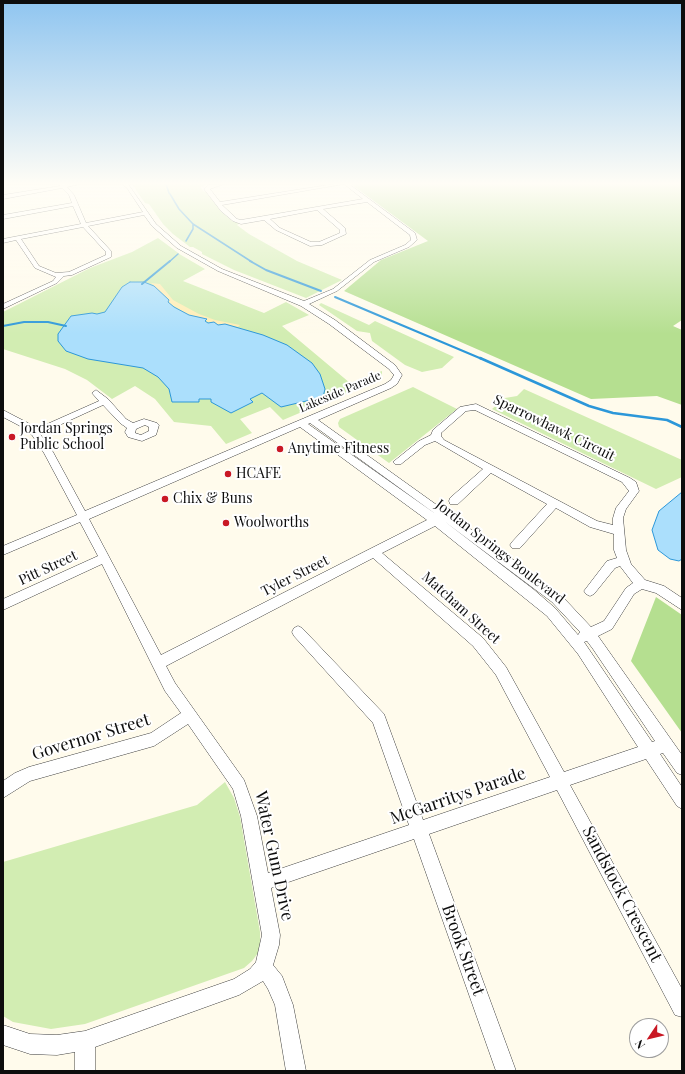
<!DOCTYPE html>
<style>
body{margin:0}
#map{position:relative;width:685px;height:1074px;overflow:hidden;background:#fffbec;font-family:"Playfair Display",serif}
canvas{display:block}
.frame{position:absolute;inset:0;border:4px solid #0d0d0d;pointer-events:none}
.north{position:absolute;left:629px;top:1018px;width:40px;height:40px;box-sizing:border-box;background:#fff;border:1px solid #9e9e9e;border-radius:50%;rotate:235deg;font-size:11px;font-weight:700;line-height:16px;text-align:center;color:#0d0d0d}
.north::after{content:'';display:block;margin:auto;width:14px;height:18px;background:#c91824;clip-path:polygon(50% 0,100% 100%,50% 72%,0 100%)}
</style>
<div id="map">
<canvas width="685" height="1074"></canvas>
<div class="frame"></div>
<div class="north">N</div>
</div>
<script>
const context = document.querySelector('canvas').getContext('2d');
context.lineJoin = 'round';
function fill(path, color) {
  context.fillStyle = color;
  context.fill(path, 'evenodd');
}
function poly(rows) {
  const path = new Path2D();
  for (const r of rows) {
    path.moveTo(r[0], r[1]);
    for (let i = 2; i < r.length; i += 2) path.lineTo(r[i], r[i + 1]);
  }
  return path;
}
function trace(path, color, width, dash) {
  context.strokeStyle = color;
  context.lineWidth = width;
  context.lineCap = dash ? 'butt' : 'round';
  context.setLineDash(dash || []);
  context.stroke(path);
}
function write(font, color, halo, rows, align = 'center') {
  context.font = font + ' "Playfair Display",serif';
  context.lineWidth = 4;
  context.setLineDash([]);
  context.textBaseline = 'middle';
  context.strokeStyle = halo;
  context.fillStyle = color;
  for (const [text, x, y, turn = 0] of rows) {
    context.save();
    context.translate(x, y);
    context.rotate((+turn || 0) * Math.PI / 180);
    context.textAlign = isNaN(turn) ? turn : align;
    if (halo) context.strokeText(text, 0, 0);
    context.fillText(text, 0, 0);
    context.restore();
  }
}
fill(poly([
 [132,184,210,184,201,187,203,191,206,192,220,210,232,221,240,223,237,225,249,234,297,261,342,280,306,298,234,270,202,254,202,252,193,247,190,247,173,234,163,224,149,204,145,203],
 [158,238,181,255,205,269,183,281,264,313,286,302,309,315,282,326,350,383,382,371,382,378,283,420,270,407,240,419,252,433,226,444,211,426,174,422,155,399,135,386,112,399,87,380,65,369,3,349,3,312,90,268,132,252],
 [321,303,369,325,375,321,454,357,442,368,422,372,405,365,372,341,370,333,357,331,319,305],
 [413,387,457,409,389,463,339,427,338,423,340,419],
 [524,389,682,460,682,477,656,489,492,409,505,398,517,396],
 [225,782,234,798,240,817,260,932,260,943,258,953,252,961,244,968,85,1024,51,1029,13,1022,3,1016,3,862,197,805]
]), '#d2edb2');
fill(poly([
 [351,184,682,184,682,320,673,326,682,330,682,405,657,396,591,399,344,291,381,260,428,241],
 [656,597,682,615,682,733,631,661]
]), '#b5df90');
fill(poly([
 [151,283,160,284,173,300,199,314,215,320,240,325,238,327,225,324,218,325,214,322,210,323,206,321,207,319,189,315,167,302,169,300]
]), '#ffedb4');
const water = poly([
 [130,282,144,282,154,286,169,300,168,302,174,307,189,315,207,319,205,321,208,323,214,322,218,325,225,324,263,335,287,345,312,363,320,374,325,389,323,397,281,407,262,393,250,399,253,402,231,413,211,402,211,399,199,399,199,402,172,402,169,389,158,377,143,368,88,359,66,351,58,341,58,334,71,316,92,313,97,314,105,312,122,287,130,282],
 [682,492,682,559,679,561,670,559,658,550,652,530,659,511,682,492]
]);
fill(water, '#abdffc');
trace(water, '#2c97d9', 1);
trace(poly([
 [166,184,169,193],
 [170,194,179,209,193,224,252,262],
 [186,241,193,229,193,224],
 [169,262,178,254]
]), '#2c97d9', 1.5);
trace(poly([
 [250,261,266,270,321,291],
 [142,284,170,261],
 [335,297,482,359],
 [3,326,24,322,48,322,66,326]
]), '#2c97d9', 2);
trace(poly([
 [480,358,589,406,613,413,667,420,682,427]
]), '#2c97d9', 2.5);
const minor = poly([
 [59,184,80,184,67,187,74,195,86,223,143,212,127,188,122,184,128,184,156,224,181,246,222,269,304,301,333,289,370,260,405,245,411,240,410,235,367,202,323,209,345,228,346,234,322,245,310,246,276,230,264,220,241,224,233,221,221,211,204,189,208,185,224,184,210,189,220,202,334,184,349,184,415,233,417,240,409,247,374,262,337,291,309,304,335,320,395,365,402,375,397,384,391,388,318,420,536,576,560,594,591,627,604,621,626,588,633,583,620,566,615,568,594,594,590,596,586,594,584,591,607,561,617,558,614,550,614,534,590,527,556,508,520,548,512,548,510,545,512,542,547,504,491,473,458,504,450,504,449,501,450,498,483,469,435,441,425,445,401,464,395,464,393,462,419,441,431,435,433,430,460,407,476,404,630,478,636,482,639,491,626,509,623,518,626,550,631,564,645,580,664,586,682,598,682,610,656,593,642,589,634,594,612,629,598,636,682,755,682,775,677,773,663,753,660,754,682,787,682,809,677,806,646,759,570,785,682,989,682,1017,675,1015,557,790,429,834,516,1071,496,1071,414,839,271,888,280,935,279,945,273,965,282,976,293,1005,306,1071,286,1071,275,1005,268,989,263,981,239,995,95,1047,95,1071,75,1071,75,1052,57,1055,30,1054,3,1045,3,1025,30,1034,57,1035,85,1031,234,979,250,969,256,962,262,935,241,816,233,789,188,724,154,746,30,781,3,798,3,781,15,773,29,767,151,733,181,713,165,691,102,564,3,610,3,599,98,556,80,522,3,555,3,546,77,515,44,453,32,435,22,427,3,417,3,410,28,423,36,429,99,401,92,393,96,390,108,399,126,419,133,423,144,419,157,423,159,425,156,435,142,441,128,437,125,432,127,428,120,423,103,405,40,434,53,452,85,511,385,384,391,380,394,375,389,369,329,324,301,306,218,271,177,248,152,226,144,215,88,226,111,251,111,257,72,275,64,276,57,283,3,309,3,304,53,281,56,277,35,268,16,240,3,243,3,239,81,224,73,206,3,219,3,215,72,203,69,195,62,188,3,199,3,195,60,186,59,184],
 [344,184,363,199,241,220,237,219,222,205,344,184],
 [317,210,340,230,340,233,319,242,311,242,280,228,270,219,317,210],
 [83,227,106,252,106,255,69,272,56,273,39,266,21,239,83,227],
 [475,410,622,482,629,491,616,508,613,518,613,525,597,521,444,440,441,436,441,433,466,411,475,410],
 [310,423,437,515,308,424,310,423],
 [145,425,149,427,149,431,141,435,135,433,136,429,145,425],
 [300,427,427,520,161,655,89,519,300,427],
 [444,521,552,602,580,632,578,635,555,608,533,589,444,521],
 [435,526,547,616,578,654,638,747,564,772,506,667,483,638,382,553,435,526],
 [373,558,473,646,496,675,550,777,423,820,384,714,302,628,298,626,294,628,292,632,294,636,373,723,409,825,268,873,257,816,244,780,175,683,166,666,373,558],
 [587,641,593,649,655,741,652,742,584,642,587,641]
]);
trace(minor, '#404040', 1);
fill(minor, '#fff');
const sky = context.createLinearGradient(0, 0, 0, 334);
sky.addColorStop(0, '#8fc5f0');
sky.addColorStop(0.55, '#fffdf6');
sky.addColorStop(1, '#fffdf600');
context.fillStyle = sky;
context.fillRect(0, 0, 685, 334);
for (const [x, y, r, color] of [
 [12,437,4,"#c91824"],
 [280,449,4,"#c91824"],
 [228,474,4,"#c91824"],
 [165,499,4,"#c91824"],
 [226,523,4,"#c91824"]
]) {
  const dot = new Path2D();
  dot.arc(x, y, r, 0, 2 * Math.PI);
  context.fillStyle = color;
  context.fill(dot);
  trace(dot, '#fff', 1.5);
}
write('12px', '#0d0d0d', '#fff', [
 ["Lakeside Parade",340,392,-23]
]);
write('14px', '#0d0d0d', '#fff', [
 ["Sparrowhawk Circuit",554,428,26],
 ["Jordan Springs Boulevard",500,552,38],
 ["Pitt Street",48,568,-25],
 ["Tyler Street",295,576,-27],
 ["Matcham Street",461,608,42]
]);
write('14px', '#0d0d0d', '#fff', [
 ["Jordan Springs",20,429],
 ["Public School",20,445],
 ["Anytime Fitness",288,449],
 ["HCAFE",236,474],
 ["Chix & Buns",173,499],
 ["Woolworths",234,523]
], 'left');
write('17px', '#0d0d0d', '#fff', [
 ["Governor Street",91,737,-17],
 ["McGarritys Parade",458,796,-19],
 ["Water Gum Drive",274,856,78],
 ["Sandstock Crescent",622,894,62],
 ["Brook Street",463,950,70]
]);
</script>
